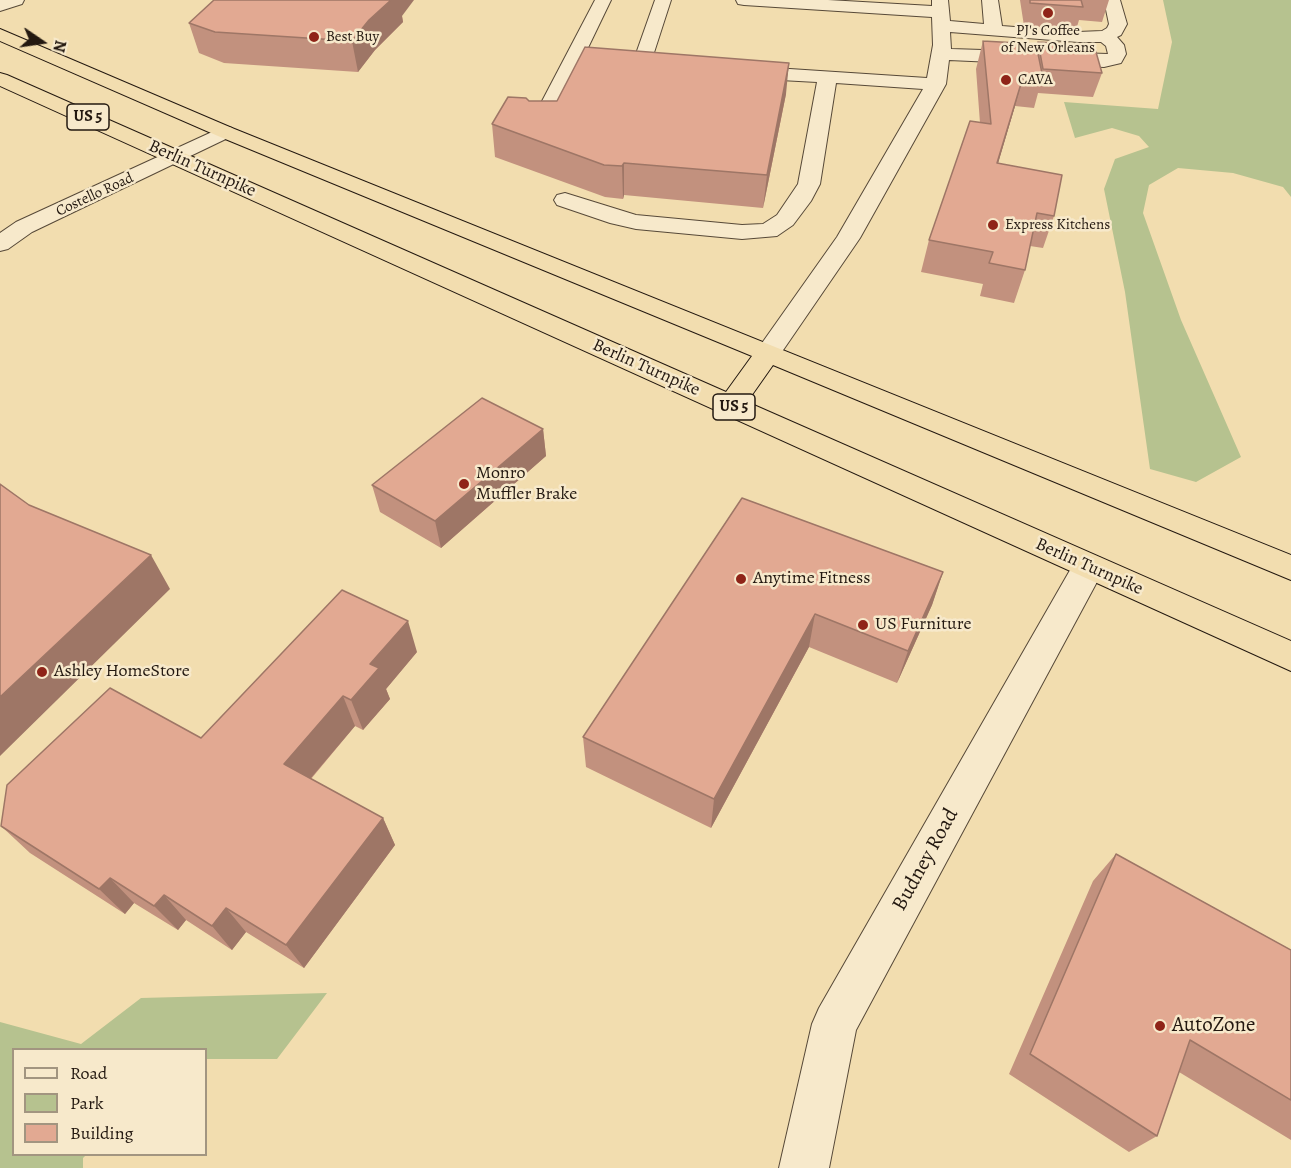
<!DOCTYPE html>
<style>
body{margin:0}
#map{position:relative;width:1291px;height:1168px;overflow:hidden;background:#f2ddaf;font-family:Alegreya,serif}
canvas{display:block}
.legend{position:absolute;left:12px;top:1048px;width:195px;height:108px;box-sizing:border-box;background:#f7e9cb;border:2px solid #a29580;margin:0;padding:8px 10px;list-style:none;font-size:18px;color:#231810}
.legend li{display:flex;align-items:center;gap:12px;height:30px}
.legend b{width:30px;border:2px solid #a29580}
.north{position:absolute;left:12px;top:12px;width:60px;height:60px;-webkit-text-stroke:4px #f7e9cb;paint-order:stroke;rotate:103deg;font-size:16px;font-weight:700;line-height:24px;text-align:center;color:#231810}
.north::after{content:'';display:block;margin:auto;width:21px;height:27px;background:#231810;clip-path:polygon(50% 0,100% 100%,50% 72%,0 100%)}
</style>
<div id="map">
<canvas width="1291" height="1168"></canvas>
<ul class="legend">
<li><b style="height:8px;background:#f7e9cb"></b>Road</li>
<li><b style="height:16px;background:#b6c28f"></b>Park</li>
<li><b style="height:16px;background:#e2a992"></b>Building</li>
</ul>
<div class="north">N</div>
</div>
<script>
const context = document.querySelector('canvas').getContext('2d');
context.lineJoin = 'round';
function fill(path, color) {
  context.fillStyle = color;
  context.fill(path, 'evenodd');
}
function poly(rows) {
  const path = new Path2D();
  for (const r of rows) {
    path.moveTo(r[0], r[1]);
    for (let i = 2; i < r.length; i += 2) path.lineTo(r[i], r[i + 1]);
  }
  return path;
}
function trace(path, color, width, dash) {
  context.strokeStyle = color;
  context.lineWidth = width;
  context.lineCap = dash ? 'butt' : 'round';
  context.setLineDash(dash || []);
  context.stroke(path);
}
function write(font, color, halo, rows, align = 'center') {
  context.font = font + ' Alegreya,serif';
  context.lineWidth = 5;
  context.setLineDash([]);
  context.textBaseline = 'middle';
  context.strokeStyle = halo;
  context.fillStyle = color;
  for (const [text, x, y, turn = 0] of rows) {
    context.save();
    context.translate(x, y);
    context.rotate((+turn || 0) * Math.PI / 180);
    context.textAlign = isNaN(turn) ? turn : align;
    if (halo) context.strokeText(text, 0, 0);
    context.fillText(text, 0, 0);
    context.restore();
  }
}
fill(poly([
 [1163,0,1291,0,1291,197,1283,187,1233,173,1178,168,1149,185,1143,213,1181,320,1241,457,1196,482,1150,469,1125,292,1104,189,1115,159,1149,147,1139,136,1112,128,1075,138,1064,102,1158,109,1172,42],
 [327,993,277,1059,206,1059,206,1050,14,1050,14,1154,86,1155,83,1158,83,1168,0,1168,0,1022,81,1044,141,998]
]), '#b6c28f');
const minor = poly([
 [0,0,24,0,22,4,0,11,0,0],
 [595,0,611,0,585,54,623,57,630,59,632,63,630,67,623,69,579,65,546,130,532,130,529,126,595,0],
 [655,0,671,0,650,65,648,69,641,71,634,69,632,65,655,0],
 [736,0,828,0,932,6,932,0,948,0,950,21,984,24,982,0,998,0,1002,26,1078,32,1102,31,1107,28,1109,24,1104,0,1120,0,1127,24,1121,35,1117,37,1124,45,1126,54,1121,63,1104,67,949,60,946,84,860,238,777,359,768,361,759,359,755,353,837,237,923,89,836,83,820,184,811,201,793,225,777,236,742,239,636,229,610,223,557,205,554,200,557,195,565,193,636,215,742,225,763,224,777,215,798,184,817,82,744,78,737,76,735,72,737,68,744,66,927,78,933,45,932,17,744,5,738,4,736,0],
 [950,32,1078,42,1101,42,1106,46,1108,54,951,49,950,32],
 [225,126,232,128,235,132,232,136,32,232,8,249,0,251,0,233,16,222,225,126],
 [1089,555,1101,558,1105,567,856,1030,829,1168,779,1168,812,1024,819,1008,1077,558,1089,555]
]);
const highway = poly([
 [0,29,232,128,1291,555,1291,580,773,365,747,402,1291,641,1291,671,0,86,0,73,7,75,726,392,752,356,218,136,0,41,0,29]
]);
trace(minor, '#574938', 2);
trace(highway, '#231810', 2);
fill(minor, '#f7e9cb');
fill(highway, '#f2ddaf');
fill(poly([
 [1020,0,1109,0,1102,22,1079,20,1076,30,1024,26],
 [402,16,403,22,375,50,358,72,224,63,199,53,189,23],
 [983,41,1037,47,1038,42,1102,73,1093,97,1038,93,1034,108,1015,106,998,163,1054,216,1043,248,1030,246,1025,270,1014,303,980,296,983,284,921,272,929,240,980,123,976,69],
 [786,94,763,208,624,195,623,199,605,197,495,157,492,124,529,101,557,101],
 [543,429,546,456,441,548,380,512,372,485],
 [742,498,943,572,932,605,897,683,809,647,711,828,586,767,583,737],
 [417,652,386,689,390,699,363,730,355,726,311,779,383,818,395,845,304,968,246,932,232,950,186,920,178,930,134,903,125,914,30,853,1,826,201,738],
 [1116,854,1291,950,1291,1140,1179,1072,1157,1136,1129,1152,1009,1074,1093,881]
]), '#c2917e');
fill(poly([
 [391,0,414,0,402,16,403,22,375,50,358,72,352,41,369,20],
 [789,63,786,94,763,208,767,175],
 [1023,77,1015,106,989,194,997,163],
 [624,163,624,195,623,199,622,166],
 [543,429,546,456,441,548,435,521],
 [151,555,170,589,0,756,0,697],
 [943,572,932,605,897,683,908,651],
 [815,614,809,647,711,828,714,799],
 [408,621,417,652,386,689,390,699,363,730,351,700,370,664],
 [343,696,355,726,299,792,284,764],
 [383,818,395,845,304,968,286,945],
 [110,878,134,903,125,914,99,889],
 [164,895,186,920,178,930,154,906],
 [226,908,246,932,232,950,212,926]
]), '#9e7666');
const building = poly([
 [214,0,391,0,369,20,352,41,215,32,189,23,214,0],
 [1030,0,1081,0,1083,7,1030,3,1030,0],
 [983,41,1036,44,1043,78,1023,77,997,163,1062,175,1054,216,1037,213,1025,270,989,263,993,252,929,240,970,121,991,124,983,41],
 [1038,42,1094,45,1102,73,1043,69,1038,42],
 [585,47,789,63,767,175,624,163,622,166,604,165,492,124,508,97,526,98,529,101,557,101,585,47],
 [482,398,543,429,435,521,372,485,482,398],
 [0,484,29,505,151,555,0,697,0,484],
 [742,498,943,572,908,651,815,614,714,799,583,737,742,498],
 [342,590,408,621,370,664,379,668,351,700,343,696,284,764,383,818,286,945,226,908,212,926,164,895,154,906,110,878,99,889,1,826,7,785,110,688,201,738,342,590],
 [1116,854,1291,950,1291,1100,1190,1040,1157,1136,1030,1054,1116,854]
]);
fill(building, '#e2a992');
trace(building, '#9e7666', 1.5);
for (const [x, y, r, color] of [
 [1048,13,6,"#8f2418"],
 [314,37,6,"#8f2418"],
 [1006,80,6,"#8f2418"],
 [993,225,6,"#8f2418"],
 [464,484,6,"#8f2418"],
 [741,579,6,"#8f2418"],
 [863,625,6,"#8f2418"],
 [42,672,6,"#8f2418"],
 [1160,1026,6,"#8f2418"]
]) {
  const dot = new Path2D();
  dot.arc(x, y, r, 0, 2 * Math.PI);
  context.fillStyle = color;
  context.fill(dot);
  trace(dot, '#f7e9cb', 2);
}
write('15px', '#231810', '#f7e9cb', [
 ["PJ's Coffee",1048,31,"center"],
 ["of New Orleans",1048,48,"center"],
 ["Best Buy",326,37],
 ["CAVA",1018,80],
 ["Express Kitchens",1005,225]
], 'left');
write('15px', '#231810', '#f7e9cb', [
 ["Costello Road",95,195,-25]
]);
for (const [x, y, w] of [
 [88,117,42],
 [734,407,42]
]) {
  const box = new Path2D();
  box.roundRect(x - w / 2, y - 13, w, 26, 4.5);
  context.fillStyle = '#f7e9cb';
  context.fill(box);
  trace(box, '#231810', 1.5);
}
write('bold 16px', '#231810', null, [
 ["US 5",88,117],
 ["US 5",734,407]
]);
write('18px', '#231810', '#f7e9cb', [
 ["Berlin Turnpike",202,169,24],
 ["Berlin Turnpike",646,368,24],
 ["Berlin Turnpike",1089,567,24]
]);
write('18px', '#231810', '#f7e9cb', [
 ["Monro",476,474],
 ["Muffler Brake",476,495],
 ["Anytime Fitness",753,579],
 ["US Furniture",875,625],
 ["Ashley HomeStore",54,672]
], 'left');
write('21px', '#231810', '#f7e9cb', [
 ["Budney Road",926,860,-61]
]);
write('21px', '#231810', '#f7e9cb', [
 ["AutoZone",1172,1026]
], 'left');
</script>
